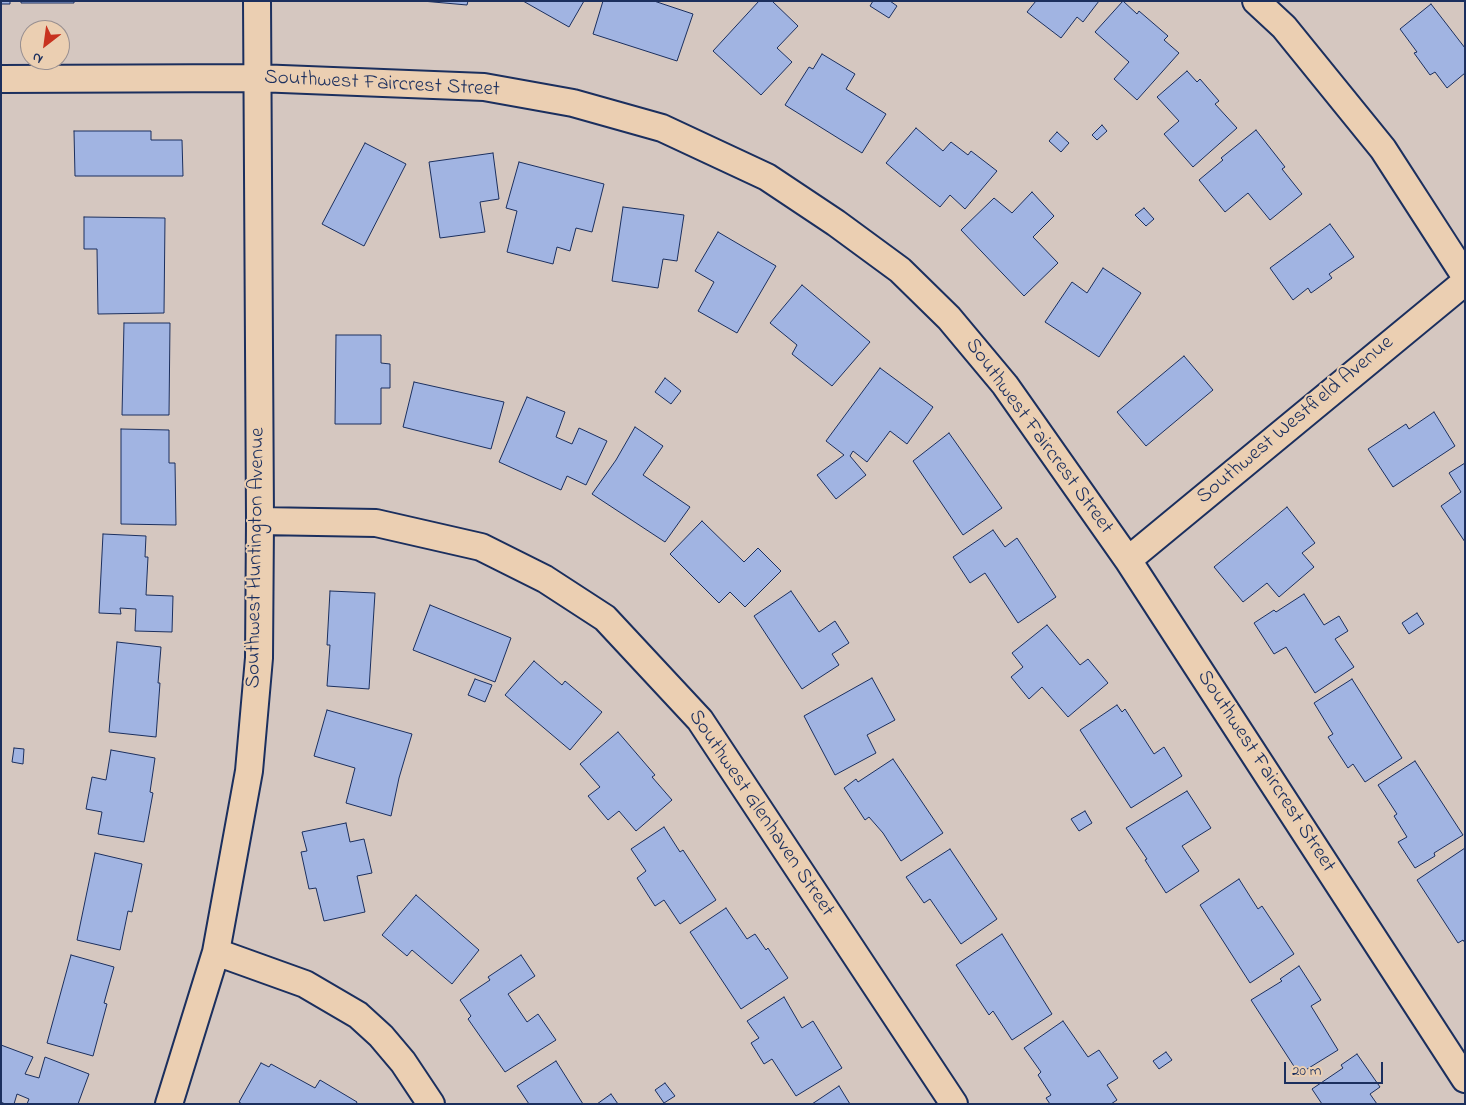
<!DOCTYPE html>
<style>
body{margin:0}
#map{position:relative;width:1466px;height:1105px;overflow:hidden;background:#d5c7c0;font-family:"Indie Flower",sans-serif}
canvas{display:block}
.frame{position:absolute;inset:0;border:2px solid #1b2f5e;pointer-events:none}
.north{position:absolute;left:20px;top:20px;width:50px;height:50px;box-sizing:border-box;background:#ebcfb2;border:1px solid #988f90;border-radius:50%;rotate:210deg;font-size:14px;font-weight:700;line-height:20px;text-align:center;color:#1b2f5e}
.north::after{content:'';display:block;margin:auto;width:18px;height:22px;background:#c8321e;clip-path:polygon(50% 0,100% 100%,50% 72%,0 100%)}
.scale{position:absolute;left:1284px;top:1062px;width:99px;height:22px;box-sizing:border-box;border:2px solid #1b2f5e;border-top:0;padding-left:6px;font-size:15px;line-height:18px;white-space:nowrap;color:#1b2f5e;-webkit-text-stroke:4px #ebcfb2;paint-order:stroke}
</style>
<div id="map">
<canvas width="1466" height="1105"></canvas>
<div class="frame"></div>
<div class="north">N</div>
<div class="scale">20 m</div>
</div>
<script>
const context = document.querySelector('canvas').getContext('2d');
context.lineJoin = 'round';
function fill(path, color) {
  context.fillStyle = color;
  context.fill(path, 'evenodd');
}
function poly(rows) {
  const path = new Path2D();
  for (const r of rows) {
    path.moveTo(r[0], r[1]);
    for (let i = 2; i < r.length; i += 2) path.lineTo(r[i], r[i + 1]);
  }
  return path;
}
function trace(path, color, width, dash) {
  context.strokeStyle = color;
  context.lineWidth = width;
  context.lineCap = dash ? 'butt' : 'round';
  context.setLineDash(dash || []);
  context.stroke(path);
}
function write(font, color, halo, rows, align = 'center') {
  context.font = font + ' "Indie Flower",sans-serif';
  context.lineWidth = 4;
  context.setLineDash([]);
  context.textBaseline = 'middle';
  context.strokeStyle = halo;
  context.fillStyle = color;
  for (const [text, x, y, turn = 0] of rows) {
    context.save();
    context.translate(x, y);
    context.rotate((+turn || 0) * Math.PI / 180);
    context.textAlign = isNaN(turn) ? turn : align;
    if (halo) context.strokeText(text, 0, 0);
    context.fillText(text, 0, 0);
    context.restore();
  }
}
const building = poly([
 [1,1,10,1,10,4,1,4,1,1],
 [21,1,74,1,74,3,21,3,21,1],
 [422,1,468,1,467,5,422,1],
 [523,1,584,1,569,27,523,1],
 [603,1,654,1,693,14,677,61,593,34,603,1],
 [759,1,772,1,798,26,777,48,792,62,761,95,713,51,759,1],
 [873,1,890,1,897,6,889,18,870,6,873,1],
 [1036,1,1099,1,1083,22,1077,17,1061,38,1027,12,1036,1],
 [1123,1,1137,14,1139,11,1168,36,1164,40,1179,53,1137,100,1114,79,1129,62,1095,32,1123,1],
 [1431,4,1465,48,1465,73,1447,88,1435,72,1430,75,1414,53,1417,52,1400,29,1431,4],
 [822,54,855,74,846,89,886,114,862,153,785,105,809,67,813,69,822,54],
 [1187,71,1197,82,1200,79,1219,101,1215,104,1237,128,1193,167,1164,134,1179,121,1157,97,1187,71],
 [1102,125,1107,131,1097,140,1092,135,1102,125],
 [916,128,943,151,951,142,968,155,971,151,997,171,965,209,950,195,940,207,886,163,916,128],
 [1256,130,1285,167,1282,169,1302,194,1270,220,1248,193,1225,212,1199,180,1223,160,1221,158,1256,130],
 [74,131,151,131,151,140,182,140,183,176,75,176,74,131],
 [1057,132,1069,143,1061,152,1049,141,1057,132],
 [365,143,406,164,364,246,322,224,365,143],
 [493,153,499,199,480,202,485,232,440,238,429,162,493,153],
 [519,162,604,184,592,232,576,228,570,251,557,247,553,264,507,252,517,211,506,208,519,162],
 [1032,192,1054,216,1033,237,1058,263,1024,296,961,230,994,198,1012,213,1032,192],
 [623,207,684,215,677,261,663,259,658,288,612,281,623,207],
 [1144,208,1154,219,1146,226,1135,215,1144,208],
 [84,217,165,218,164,313,98,314,97,249,84,249,84,217],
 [1330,224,1354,257,1329,274,1332,278,1311,293,1308,288,1293,300,1270,268,1330,224],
 [718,232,776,266,737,333,698,311,714,282,695,271,718,232],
 [1103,268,1141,293,1099,357,1045,322,1072,282,1087,293,1103,268],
 [802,285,870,342,832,386,792,354,797,345,770,323,802,285],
 [124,323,170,323,169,415,122,415,124,323],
 [336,335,381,335,381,363,390,364,390,388,381,388,381,424,335,424,336,335],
 [1184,356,1213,390,1146,446,1117,412,1184,356],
 [880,368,933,407,907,444,890,431,867,462,853,451,850,456,866,475,836,499,817,475,844,455,826,441,880,368],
 [665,378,681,391,671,404,655,392,665,378],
 [414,382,504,402,491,449,403,427,414,382],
 [527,397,565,412,556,437,572,444,579,428,607,441,586,485,567,476,561,490,499,462,527,397],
 [1434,412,1455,446,1393,487,1368,449,1406,424,1409,429,1434,412],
 [635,427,663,446,643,475,690,507,665,542,592,494,616,460,635,427],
 [121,429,169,430,169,463,175,463,176,525,121,524,121,429],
 [949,433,1002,508,963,535,913,461,949,433],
 [1465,463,1465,542,1441,506,1461,492,1449,473,1465,463],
 [1287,507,1315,543,1302,553,1314,567,1279,597,1267,583,1243,602,1214,567,1287,507],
 [702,521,744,562,758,548,781,571,745,607,730,592,719,603,670,554,702,521],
 [993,530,1005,547,1017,538,1056,597,1018,623,985,573,970,583,953,557,993,530],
 [103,534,146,536,145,557,148,557,146,595,173,596,172,632,135,631,136,609,120,608,121,614,99,613,103,534],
 [330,591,375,593,369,689,327,686,330,645,327,645,330,591],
 [791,591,819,632,835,621,849,643,832,654,839,665,802,689,754,616,791,591],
 [1304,594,1324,625,1339,616,1348,631,1335,639,1354,667,1315,693,1286,647,1274,654,1254,623,1274,610,1276,612,1304,594],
 [430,605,511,638,495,682,413,650,430,605],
 [1417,613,1424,624,1409,634,1402,623,1417,613],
 [1047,625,1080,665,1088,659,1108,683,1068,717,1042,687,1029,699,1011,677,1023,667,1012,653,1047,625],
 [117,642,161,647,158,683,160,683,156,737,109,732,117,642],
 [534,661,562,685,565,681,602,712,570,750,505,695,534,661],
 [872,678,895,720,867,735,876,753,835,775,804,716,872,678],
 [475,679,492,685,485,702,468,695,475,679],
 [1352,679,1402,758,1365,782,1353,764,1348,768,1328,737,1333,734,1314,703,1352,679],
 [1117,705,1122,712,1125,709,1154,754,1164,747,1182,776,1131,808,1080,730,1117,705],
 [327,710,412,734,399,778,391,816,346,803,355,768,314,756,327,710],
 [618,732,655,775,652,777,672,800,636,831,619,811,608,820,588,796,600,787,580,764,618,732],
 [14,748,24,749,23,764,12,762,14,748],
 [111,750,155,758,150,792,153,793,144,842,98,834,102,812,86,809,92,777,106,780,111,750],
 [893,759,943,833,901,861,883,833,869,817,865,820,844,788,856,779,858,782,893,759],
 [1415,761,1463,835,1434,853,1435,856,1415,868,1398,842,1407,837,1394,816,1397,814,1378,785,1415,761],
 [1187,791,1211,828,1182,846,1199,871,1166,893,1145,860,1147,859,1126,828,1187,791],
 [1085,811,1092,823,1079,831,1071,819,1085,811],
 [346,823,350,842,364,839,372,873,357,876,365,912,324,921,316,888,309,889,301,852,307,851,302,832,346,823],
 [664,827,680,852,683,850,716,900,680,924,664,900,655,906,637,878,646,871,631,849,664,827],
 [1465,848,1465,943,1463,940,1458,943,1417,880,1465,848],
 [950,849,997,919,961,944,930,899,924,903,906,877,950,849],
 [95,853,142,864,132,912,128,911,120,950,77,940,95,853],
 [1239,879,1258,909,1262,906,1294,954,1250,983,1200,905,1239,879],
 [416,895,479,950,452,984,412,950,407,956,382,935,416,895],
 [726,908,747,939,755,934,766,950,768,948,788,978,741,1009,690,932,726,908],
 [1002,934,1052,1014,1012,1040,993,1011,989,1015,956,965,1002,934],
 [71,955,114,967,104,1003,107,1004,93,1056,47,1043,71,955],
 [521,955,535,976,508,994,527,1022,538,1014,556,1040,505,1072,468,1019,471,1016,460,1000,490,980,488,977,521,955],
 [1299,966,1321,1000,1311,1006,1338,1050,1299,1074,1251,1000,1282,981,1280,979,1299,966],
 [784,997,802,1028,813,1021,842,1068,796,1096,772,1059,764,1064,751,1043,759,1038,747,1021,784,997],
 [1063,1021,1088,1057,1099,1050,1118,1078,1107,1085,1117,1100,1111,1104,1050,1104,1046,1098,1051,1095,1038,1075,1041,1072,1024,1048,1063,1021],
 [1,1045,33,1057,25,1074,39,1078,45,1057,89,1074,78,1104,27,1104,29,1099,17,1094,14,1104,5,1104,1,1102,1,1045],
 [1166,1052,1172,1060,1159,1069,1153,1061,1166,1052],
 [1357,1054,1380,1087,1370,1094,1377,1104,1322,1104,1312,1089,1343,1068,1341,1065,1357,1054],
 [556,1061,583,1104,529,1104,517,1086,556,1061],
 [261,1063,269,1067,271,1064,315,1088,320,1080,357,1102,356,1104,242,1104,239,1102,261,1063],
 [665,1083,675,1096,664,1103,655,1090,665,1083],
 [839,1086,850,1104,812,1104,839,1086],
 [611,1094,618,1104,597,1104,611,1094]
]);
fill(building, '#a1b4e2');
trace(building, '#1b2f5e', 1);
const minor = poly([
 [1256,1,1284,27,1383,149,1465,276],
 [1,79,257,78,484,87,573,103,662,128,767,177,836,223,900,270,949,318,1005,385,1128,560,1465,1079],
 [260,521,376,523,481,547,545,579,605,618,700,720,954,1104],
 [1128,560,1465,282],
 [216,952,305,984,358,1015,381,1036,403,1062,431,1104],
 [169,1104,216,952,249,771,259,658,260,521,257,1]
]);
trace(minor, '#1b2f5e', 30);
trace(minor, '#ebcfb2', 26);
write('21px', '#1b2f5e', '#ebcfb2', [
 ["Southwest Faircrest Street",382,85,3],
 ["Southwest Westfield Avenue",1296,421,-40],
 ["Southwest Faircrest Street",1038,437,54],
 ["Southwest Huntington Avenue",257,558,-89],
 ["Southwest Faircrest Street",1265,772,57],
 ["Southwest Glenhaven Street",760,814,56]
]);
</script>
